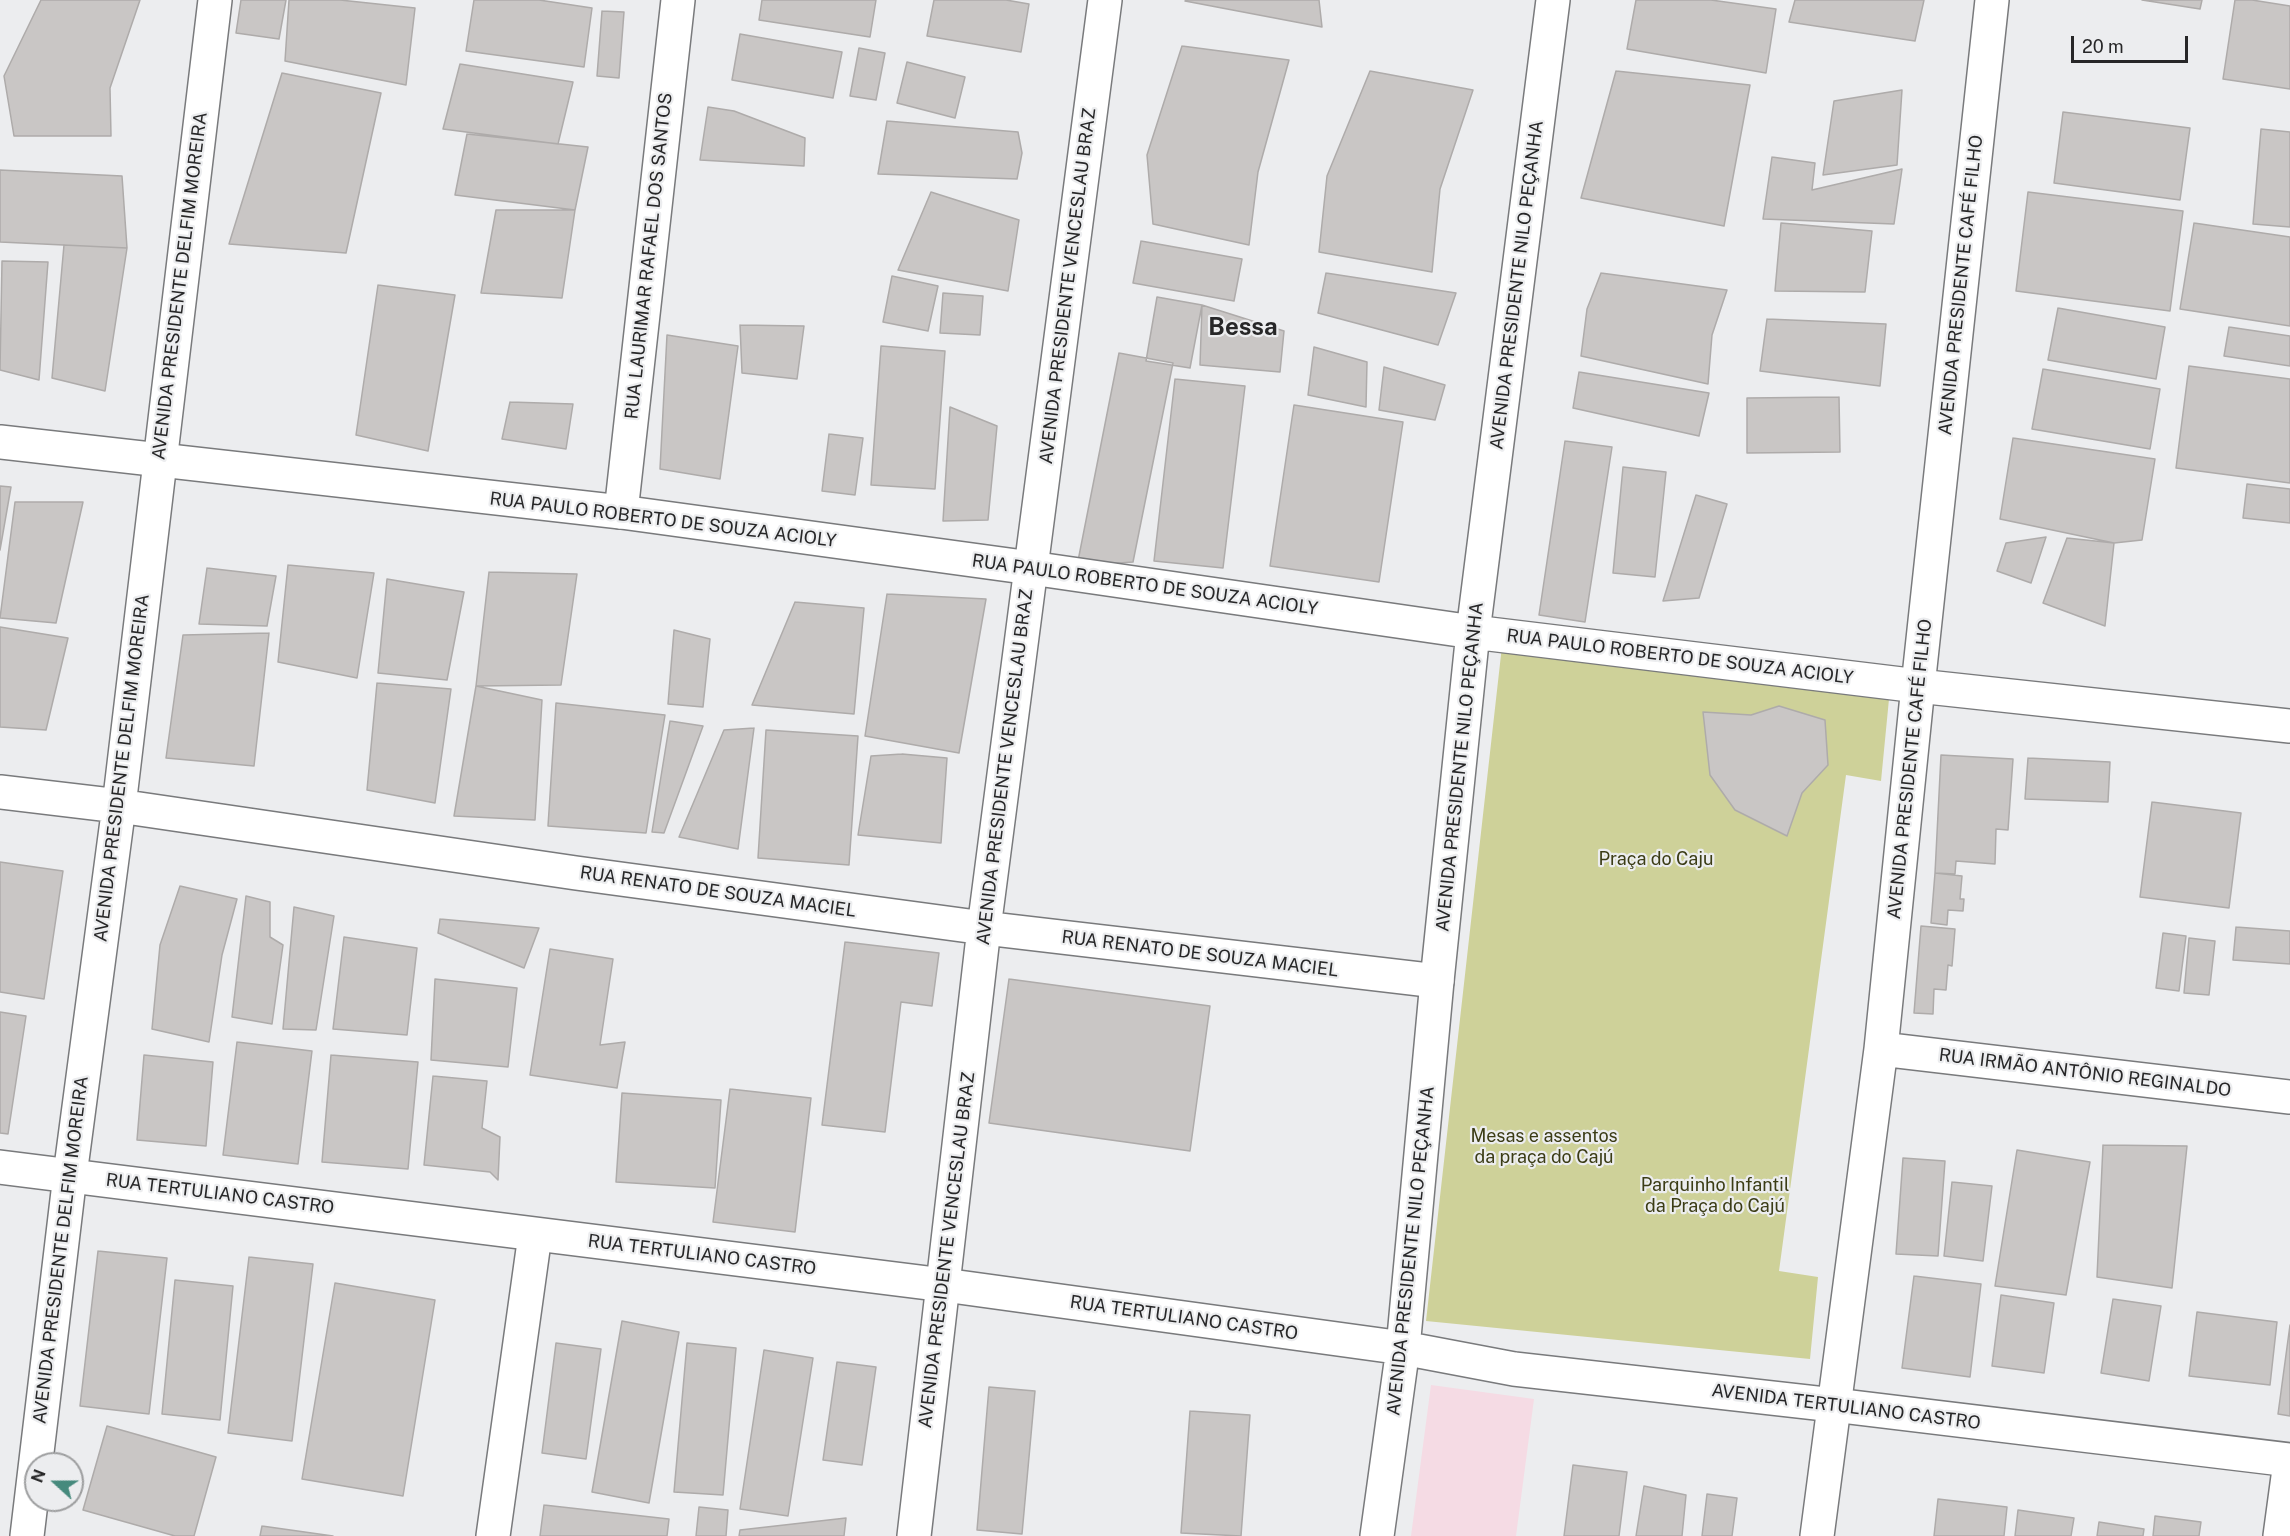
<!DOCTYPE html>
<meta charset="utf-8">
<style>
body{margin:0}
#map{position:relative;width:2290px;height:1536px;overflow:hidden;background:#ecedef;font-family:"Public Sans",sans-serif}
canvas{display:block}
.north{position:absolute;left:24px;top:1452px;width:60px;height:60px;box-sizing:border-box;background:#ecedef;border:2px solid #9d9e9f;border-radius:50%;rotate:291deg;font-size:16px;font-weight:700;line-height:24px;text-align:center;color:#272728}
.north::after{content:'';display:block;margin:auto;width:21px;height:27px;background:#468a7d;clip-path:polygon(50% 0,100% 100%,50% 72%,0 100%)}
.scale{position:absolute;left:2071px;top:36px;width:117px;height:27px;box-sizing:border-box;border:3px solid #272728;border-top:0;padding-left:8px;font-size:18px;line-height:21px;white-space:nowrap;color:#272728;-webkit-text-stroke:4px #ecedef;paint-order:stroke}
</style>
<div id="map">
<canvas width="2290" height="1536"></canvas>
<div class="north">N</div>
<div class="scale">20 m</div>
</div>
<script>
const context = document.querySelector('canvas').getContext('2d');
context.lineJoin = 'round';
function fill(path, color) {
  context.fillStyle = color;
  context.fill(path, 'evenodd');
}
function poly(rows) {
  const path = new Path2D();
  for (const r of rows) {
    path.moveTo(r[0], r[1]);
    for (let i = 2; i < r.length; i += 2) path.lineTo(r[i], r[i + 1]);
  }
  return path;
}
function trace(path, color, width, dash) {
  context.strokeStyle = color;
  context.lineWidth = width;
  context.lineCap = dash ? 'butt' : 'round';
  context.setLineDash(dash || []);
  context.stroke(path);
}
function write(font, color, halo, rows, align = 'center') {
  context.font = font + ' "Public Sans",sans-serif';
  context.lineWidth = 4.5;
  context.setLineDash([]);
  context.textBaseline = 'middle';
  context.strokeStyle = halo;
  context.fillStyle = color;
  for (const [text, x, y, turn = 0] of rows) {
    context.save();
    context.translate(x, y);
    context.rotate((+turn || 0) * Math.PI / 180);
    context.textAlign = isNaN(turn) ? turn : align;
    if (halo) context.strokeText(text, 0, 0);
    context.fillText(text, 0, 0);
    context.restore();
  }
}
fill(poly([
 [1431,1385,1534,1399,1516,1536,1411,1536]
]), '#f5dbe4');
fill(poly([
 [1502,646,1889,699,1881,781,1846,775,1779,1271,1818,1277,1810,1359,1426,1321]
]), '#ced199');
const building = poly([
 [41,0,140,0,110,88,111,136,14,136,4,76,41,0],
 [241,0,286,0,279,39,236,33,241,0],
 [289,0,340,0,415,8,406,85,285,61,289,0],
 [474,0,539,0,592,8,584,67,466,51,474,0],
 [762,0,876,0,870,37,759,20,762,0],
 [934,0,1006,0,1029,4,1021,52,927,36,934,0],
 [1319,0,1322,27,1185,1,1186,0,1319,0],
 [1636,0,1711,0,1776,9,1766,73,1627,49,1636,0],
 [1795,0,1924,0,1915,41,1789,22,1795,0],
 [2142,0,2202,0,2200,9,2142,0],
 [2235,0,2252,0,2290,6,2290,89,2223,79,2235,0],
 [602,11,624,12,619,78,597,76,602,11],
 [740,34,842,52,833,98,732,80,740,34],
 [1182,46,1289,60,1258,172,1249,245,1153,224,1147,155,1182,46],
 [859,48,885,53,876,100,850,96,859,48],
 [907,62,965,77,955,118,897,103,907,62],
 [460,64,573,82,558,144,443,129,460,64],
 [1370,71,1473,90,1440,189,1432,272,1319,252,1327,176,1370,71],
 [1616,71,1750,85,1724,226,1581,198,1616,71],
 [282,73,381,93,346,253,229,244,282,73],
 [1902,90,1897,165,1823,175,1834,101,1902,90],
 [708,107,734,111,805,138,804,166,700,160,708,107],
 [2063,112,2190,128,2180,200,2054,183,2063,112],
 [887,121,1018,132,1022,153,1017,179,878,174,887,121],
 [2261,129,2290,132,2290,227,2253,224,2261,129],
 [467,134,588,147,575,210,455,195,467,134],
 [1772,157,1815,163,1812,190,1902,169,1894,224,1763,219,1772,157],
 [0,170,122,176,127,248,0,242,0,170],
 [931,192,1019,220,1008,291,898,270,931,192],
 [2028,192,2183,211,2170,311,2016,291,2028,192],
 [496,210,575,210,562,298,481,293,496,210],
 [1781,223,1872,231,1865,292,1775,291,1781,223],
 [2194,223,2290,237,2290,326,2180,309,2194,223],
 [1141,241,1242,259,1234,301,1133,283,1141,241],
 [64,245,127,248,105,391,52,378,64,245],
 [2,261,48,262,39,380,0,370,2,261],
 [1326,273,1456,293,1438,345,1318,313,1326,273],
 [1601,273,1727,290,1712,335,1708,384,1581,356,1587,309,1601,273],
 [892,276,938,286,928,331,883,322,892,276],
 [378,285,455,295,428,451,356,435,378,285],
 [943,293,983,296,980,335,940,333,943,293],
 [1157,297,1202,305,1190,368,1146,361,1157,297],
 [1202,305,1284,331,1280,372,1200,365,1202,305],
 [2058,308,2165,327,2156,379,2048,360,2058,308],
 [1767,319,1886,324,1880,386,1760,371,1767,319],
 [740,325,804,326,797,379,742,373,740,325],
 [2229,327,2290,336,2290,366,2224,356,2229,327],
 [667,335,738,346,720,479,660,469,667,335],
 [881,346,945,351,935,489,871,485,881,346],
 [1314,347,1367,362,1366,407,1308,395,1314,347],
 [1119,353,1173,363,1133,562,1077,566,1119,353],
 [2189,366,2290,379,2290,483,2176,468,2189,366],
 [1384,367,1445,385,1435,420,1379,410,1384,367],
 [2043,369,2160,389,2150,449,2032,429,2043,369],
 [1579,372,1709,393,1699,436,1573,408,1579,372],
 [1175,379,1245,386,1223,568,1154,561,1175,379],
 [1839,397,1840,452,1747,453,1747,398,1839,397],
 [510,402,573,404,566,449,502,439,510,402],
 [1294,405,1403,422,1379,582,1270,566,1294,405],
 [950,407,997,426,988,520,943,521,950,407],
 [829,434,863,438,855,495,822,491,829,434],
 [2013,438,2155,459,2142,540,2114,543,2000,519,2013,438],
 [1565,441,1612,447,1585,622,1539,615,1565,441],
 [1623,467,1666,472,1655,577,1613,573,1623,467],
 [2247,484,2290,489,2290,523,2243,518,2247,484],
 [0,486,11,487,0,550,0,486],
 [1696,495,1727,504,1699,598,1663,601,1696,495],
 [15,502,83,502,56,623,0,618,15,502],
 [2046,537,2031,583,1997,571,2006,543,2046,537],
 [2067,538,2114,543,2105,626,2043,603,2067,538],
 [288,565,374,573,357,678,278,662,288,565],
 [207,568,276,576,267,626,199,624,207,568],
 [489,572,577,574,561,685,476,686,489,572],
 [387,579,464,592,447,680,378,673,387,579],
 [887,594,986,599,959,753,865,736,887,594],
 [795,602,864,608,854,714,752,705,795,602],
 [0,627,68,638,46,730,0,727,0,627],
 [674,630,710,639,703,707,668,704,674,630],
 [269,633,254,766,166,758,183,635,269,633],
 [377,683,451,689,435,803,367,790,377,683],
 [476,686,542,700,535,820,454,816,476,686],
 [556,703,665,715,646,833,548,826,556,703],
 [1779,706,1825,720,1828,765,1802,793,1787,836,1735,810,1710,775,1703,712,1751,715,1779,706],
 [670,721,703,726,664,833,652,832,670,721],
 [754,728,738,849,679,837,724,730,754,728],
 [766,730,858,736,849,865,758,858,766,730],
 [902,754,947,758,941,843,858,835,871,756,902,754],
 [1941,755,2013,759,2008,830,1996,829,1995,864,1956,861,1955,874,1935,873,1941,755],
 [2028,758,2110,762,2108,802,2025,799,2028,758],
 [2152,802,2241,813,2229,908,2140,897,2152,802],
 [0,862,63,871,44,999,0,992,0,862],
 [1935,873,1962,876,1960,899,1964,899,1963,911,1948,910,1947,925,1931,923,1935,873],
 [180,886,237,899,222,955,209,1042,152,1029,160,945,180,886],
 [246,896,270,902,270,937,283,945,272,1024,232,1017,246,896],
 [294,907,334,916,316,1030,283,1029,294,907],
 [440,919,539,928,524,968,438,933,440,919],
 [1921,926,1955,929,1952,966,1948,965,1946,990,1934,989,1933,1014,1914,1013,1921,926],
 [2236,927,2290,931,2290,964,2233,960,2236,927],
 [2163,933,2186,936,2179,991,2156,988,2163,933],
 [344,937,417,948,407,1035,333,1029,344,937],
 [2189,938,2215,941,2209,995,2184,993,2189,938],
 [845,942,939,953,932,1006,901,1002,885,1132,822,1125,845,942],
 [550,949,613,959,600,1045,625,1042,617,1088,530,1075,550,949],
 [435,979,517,988,508,1067,431,1060,435,979],
 [1009,979,1210,1006,1190,1151,989,1123,1009,979],
 [0,1012,26,1016,8,1134,0,1133,0,1012],
 [237,1042,312,1051,298,1164,223,1155,237,1042],
 [144,1055,213,1062,206,1146,137,1140,144,1055],
 [331,1055,418,1062,408,1169,322,1162,331,1055],
 [433,1076,487,1081,482,1128,500,1137,498,1180,490,1172,424,1165,433,1076],
 [730,1089,811,1098,795,1232,713,1222,730,1089],
 [622,1093,721,1100,715,1188,616,1182,622,1093],
 [2103,1145,2187,1146,2172,1288,2097,1277,2103,1145],
 [2017,1150,2090,1162,2066,1295,1995,1286,2017,1150],
 [1903,1158,1945,1161,1938,1256,1896,1254,1903,1158],
 [1952,1182,1992,1186,1983,1261,1944,1256,1952,1182],
 [98,1251,167,1258,149,1414,80,1406,98,1251],
 [249,1257,313,1264,292,1441,228,1433,249,1257],
 [1914,1276,1981,1284,1970,1377,1902,1368,1914,1276],
 [175,1280,233,1286,220,1420,162,1414,175,1280],
 [335,1283,435,1300,403,1496,302,1479,335,1283],
 [2001,1295,2054,1303,2044,1373,1992,1366,2001,1295],
 [2113,1299,2161,1306,2149,1381,2101,1373,2113,1299],
 [2197,1312,2277,1322,2270,1385,2189,1376,2197,1312],
 [622,1321,679,1332,649,1503,592,1492,622,1321],
 [2290,1325,2290,1416,2278,1414,2290,1325],
 [556,1343,601,1349,586,1459,542,1453,556,1343],
 [687,1343,736,1348,723,1495,674,1492,687,1343],
 [764,1350,813,1358,788,1516,740,1509,764,1350],
 [837,1362,876,1367,862,1465,823,1460,837,1362],
 [989,1387,1035,1391,1022,1534,977,1530,989,1387],
 [1190,1411,1250,1415,1241,1536,1181,1533,1190,1411],
 [107,1426,216,1457,194,1536,175,1536,83,1510,107,1426],
 [1573,1465,1627,1472,1619,1536,1564,1536,1573,1465],
 [1644,1486,1686,1495,1682,1536,1636,1536,1644,1486],
 [1707,1494,1737,1498,1732,1536,1702,1536,1707,1494],
 [1938,1499,2007,1507,2004,1536,1934,1536,1938,1499],
 [544,1505,669,1519,667,1536,540,1536,544,1505],
 [699,1507,728,1510,726,1536,696,1536,699,1507],
 [2018,1510,2074,1518,2071,1536,2015,1536,2018,1510],
 [2155,1516,2201,1522,2199,1536,2153,1536,2155,1516],
 [846,1518,844,1536,739,1536,740,1530,846,1518],
 [2099,1522,2144,1529,2143,1536,2097,1536,2099,1522],
 [262,1526,333,1536,260,1536,262,1526]
]);
fill(building, '#c9c6c5');
trace(building, '#aeabaa', 1.5);
const street = poly([
 [621,512,678,0],
 [0,792,119,806,576,873,984,928,1437,981],
 [1881,1049,2290,1097],
 [27,1536,70,1175,119,806,215,0],
 [493,1536,535,1235],
 [914,1536,984,928,1105,0],
 [1817,1536,1881,1049,1918,686,1992,0],
 [2280,1536,2290,1462]
]);
const secondary = poly([
 [0,442,621,512,1031,568,1473,632,1918,686,2290,726],
 [0,1167,944,1285,1403,1348,1514,1369,1834,1405,2290,1460],
 [1377,1536,1403,1348,1437,981,1473,632,1553,0]
]);
trace(street, '#797a7c', 36);
trace(secondary, '#797a7c', 36);
trace(street, '#fff', 33);
trace(secondary, '#fff', 33);
write('18px', '#272728', '#ecedef', [
 ["RUA LAURIMAR RAFAEL DOS SANTOS",649,256,-84],
 ["AVENIDA PRESIDENTE NILO PEÇANHA",1517,285,-83],
 ["AVENIDA PRESIDENTE CAFÉ FILHO",1961,285,-84],
 ["AVENIDA PRESIDENTE DELFIM MOREIRA",180,286,-83],
 ["AVENIDA PRESIDENTE VENCESLAU BRAZ",1068,286,-83],
 ["RUA PAULO ROBERTO DE SOUZA ACIOLY",663,520,7],
 ["RUA PAULO ROBERTO DE SOUZA ACIOLY",1145,585,8],
 ["RUA PAULO ROBERTO DE SOUZA ACIOLY",1680,657,7],
 ["AVENIDA PRESIDENTE VENCESLAU BRAZ",1005,767,-83],
 ["AVENIDA PRESIDENTE NILO PEÇANHA",1460,767,-84],
 ["AVENIDA PRESIDENTE DELFIM MOREIRA",122,768,-83],
 ["AVENIDA PRESIDENTE CAFÉ FILHO",1910,769,-84],
 ["RUA RENATO DE SOUZA MACIEL",718,892,8],
 ["RUA RENATO DE SOUZA MACIEL",1200,954,7],
 ["RUA IRMÃO ANTÔNIO REGINALDO",2085,1073,7],
 ["RUA TERTULIANO CASTRO",220,1194,7],
 ["AVENIDA PRESIDENTE DELFIM MOREIRA",61,1250,-83],
 ["AVENIDA PRESIDENTE VENCESLAU BRAZ",947,1250,-83],
 ["AVENIDA PRESIDENTE NILO PEÇANHA",1411,1251,-84],
 ["RUA TERTULIANO CASTRO",702,1255,7],
 ["RUA TERTULIANO CASTRO",1184,1318,8],
 ["AVENIDA TERTULIANO CASTRO",1846,1407,7]
]);
write('18px', '#3b3c15', '#ecedef', [
 ["Praça do Caju",1656,859],
 ["Mesas e assentos",1544,1136],
 ["da praça do Cajú",1544,1157],
 ["Parquinho Infantil",1715,1185],
 ["da Praça do Cajú",1715,1206]
]);
write('bold 24px', '#272728', '#ecedef', [
 ["Bessa",1243,328]
]);
</script>
